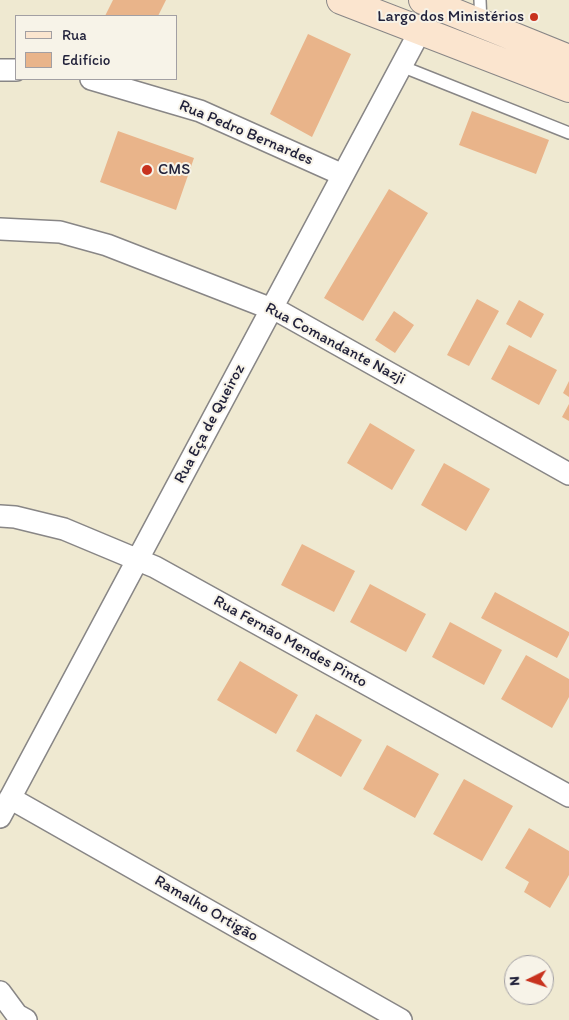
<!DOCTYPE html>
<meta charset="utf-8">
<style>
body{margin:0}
#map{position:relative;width:569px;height:1020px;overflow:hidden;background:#efe9d1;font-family:Itim,sans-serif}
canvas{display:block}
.legend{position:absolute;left:15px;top:15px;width:162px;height:65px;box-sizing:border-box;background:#f7f3e8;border:1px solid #a29fa3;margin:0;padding:6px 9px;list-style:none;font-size:15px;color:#22223b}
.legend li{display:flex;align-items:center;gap:10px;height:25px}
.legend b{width:25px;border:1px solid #a29fa3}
.north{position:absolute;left:504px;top:955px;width:50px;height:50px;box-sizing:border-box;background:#f7f3e8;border:1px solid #a29fa3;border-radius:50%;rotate:266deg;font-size:14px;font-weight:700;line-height:20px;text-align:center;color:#22223b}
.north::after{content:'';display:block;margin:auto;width:18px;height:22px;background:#c8321e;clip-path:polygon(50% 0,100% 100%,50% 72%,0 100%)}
</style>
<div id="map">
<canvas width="569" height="1020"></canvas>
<ul class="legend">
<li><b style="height:6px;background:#fbe5cf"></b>Rua</li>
<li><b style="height:14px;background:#e9b48a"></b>Edifício</li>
</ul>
<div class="north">N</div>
</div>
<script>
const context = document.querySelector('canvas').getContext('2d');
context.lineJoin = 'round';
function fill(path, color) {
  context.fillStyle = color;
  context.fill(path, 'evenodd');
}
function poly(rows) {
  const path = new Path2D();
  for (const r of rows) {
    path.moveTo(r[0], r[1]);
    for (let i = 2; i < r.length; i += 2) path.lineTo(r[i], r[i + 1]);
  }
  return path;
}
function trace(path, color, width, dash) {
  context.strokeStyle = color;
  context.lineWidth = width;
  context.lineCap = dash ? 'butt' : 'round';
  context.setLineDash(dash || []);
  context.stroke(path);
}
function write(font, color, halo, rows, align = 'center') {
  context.font = font + ' Itim,sans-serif';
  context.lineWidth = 4;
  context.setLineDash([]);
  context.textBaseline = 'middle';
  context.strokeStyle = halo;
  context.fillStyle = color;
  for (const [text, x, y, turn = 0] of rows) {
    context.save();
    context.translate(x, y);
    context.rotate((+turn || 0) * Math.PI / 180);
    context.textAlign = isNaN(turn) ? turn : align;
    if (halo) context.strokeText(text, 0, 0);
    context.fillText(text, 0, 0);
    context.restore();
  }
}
fill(poly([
 [113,0,166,0,158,16,105,16],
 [308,34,351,54,312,137,270,114],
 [472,111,549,140,536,174,459,145],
 [118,131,194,158,176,210,100,182],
 [389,189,428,213,363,321,324,298],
 [477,299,499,311,469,366,447,355],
 [519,300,544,314,531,338,506,324],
 [394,311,414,325,395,353,375,340],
 [509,345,557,370,539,405,491,379],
 [569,381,569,397,563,393],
 [569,404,569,421,562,417],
 [370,423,415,450,392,490,347,463],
 [444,463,490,489,466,531,421,505],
 [302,544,355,571,334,612,281,585],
 [370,584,426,614,406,652,350,622],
 [495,592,569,632,569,635,557,658,481,618],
 [450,622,502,650,484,685,432,657],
 [526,655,569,679,569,697,552,728,501,699],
 [240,661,298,695,276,734,217,700],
 [316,714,362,740,341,777,296,751],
 [387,745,439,774,415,818,363,789],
 [464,779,513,806,482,861,433,834],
 [529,828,569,851,569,875,550,908,524,892,529,882,505,868]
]), '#e9b48a');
const lane = poly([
 [480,0,481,23],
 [401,66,569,133]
]);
const street = poly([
 [0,70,16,70],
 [91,79,200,111,343,175],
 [0,229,60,232,107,245,282,313,569,474],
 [0,516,15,517,64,529,155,567,569,796],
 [10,798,401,1020],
 [0,817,420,31],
 [0,992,17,1015,26,1020]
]);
const secondary = poly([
 [341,0,569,88],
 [423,0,569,59]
]);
trace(lane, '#888686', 14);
trace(street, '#888686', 24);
trace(secondary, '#888686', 30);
trace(lane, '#fff', 11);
trace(street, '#fff', 21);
trace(secondary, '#fbe5cf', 28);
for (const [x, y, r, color] of [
 [534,17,5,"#c8321e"],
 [147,170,6,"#c8321e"]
]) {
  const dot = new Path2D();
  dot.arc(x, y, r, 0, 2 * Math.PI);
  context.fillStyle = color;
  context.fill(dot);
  trace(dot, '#f7f3e8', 2);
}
write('16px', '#22223b', '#f7f3e8', [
 ["Largo dos Ministérios",524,17],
 ["CMS",158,170,"left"]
], 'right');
write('16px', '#22223b', '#f7f3e8', [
 ["Rua Pedro Bernardes",246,133,23],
 ["Rua Comandante Nazji",335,344,28],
 ["Rua Eça de Queiroz",210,424,-62],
 ["Rua Fernão Mendes Pinto",290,642,29],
 ["Ramalho Ortigão",206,909,30]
]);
</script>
